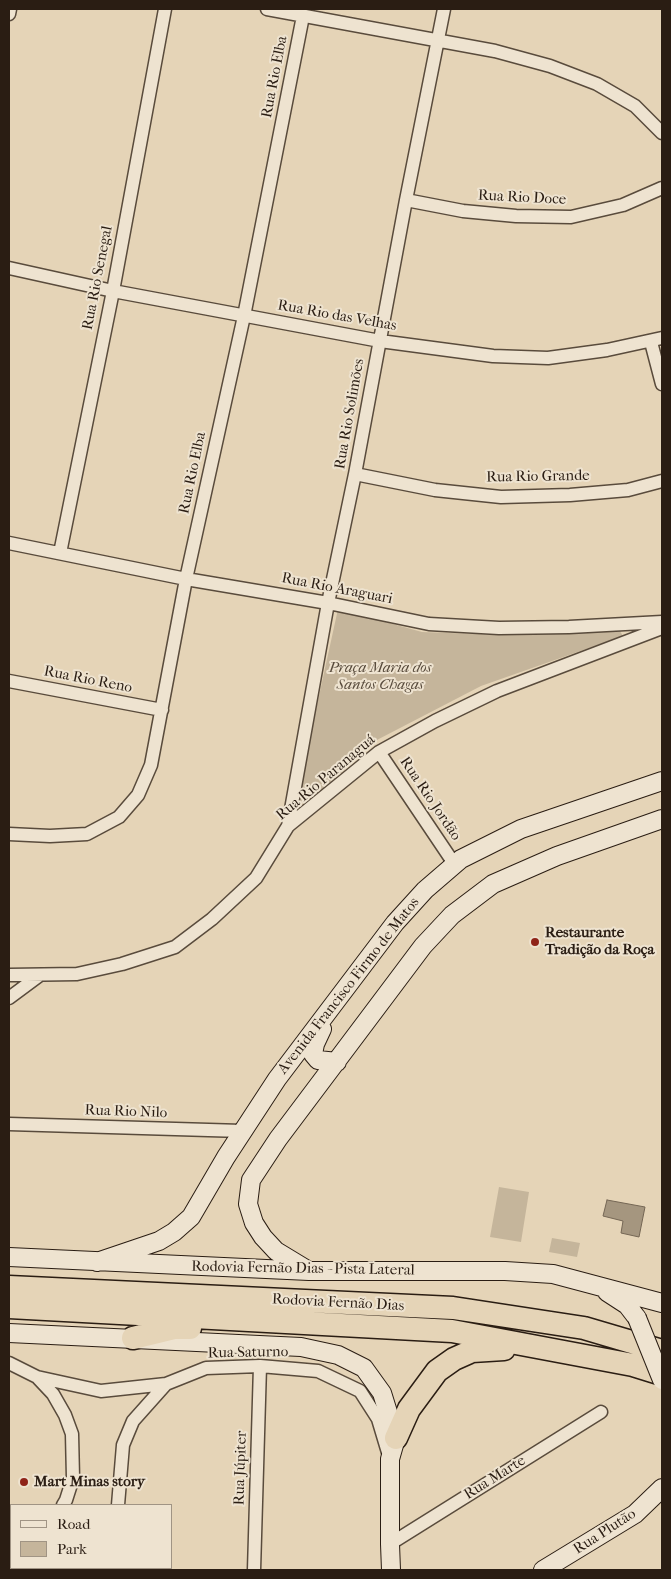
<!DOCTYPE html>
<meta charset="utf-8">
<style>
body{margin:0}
#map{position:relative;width:671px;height:1579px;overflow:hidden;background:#e5d4b7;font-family:"IM FELL French Canon",serif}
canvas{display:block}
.frame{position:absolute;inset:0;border:10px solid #2a1d13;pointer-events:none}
.legend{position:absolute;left:10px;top:1504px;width:162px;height:65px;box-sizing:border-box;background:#eee3d0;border:1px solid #a09484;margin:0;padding:6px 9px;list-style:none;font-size:15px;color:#2a1d13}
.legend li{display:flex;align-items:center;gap:10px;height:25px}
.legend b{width:25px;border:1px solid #a09484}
</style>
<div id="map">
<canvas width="671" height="1579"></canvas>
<div class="frame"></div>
<ul class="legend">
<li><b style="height:6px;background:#eee3d0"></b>Road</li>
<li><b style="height:14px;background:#c5b59b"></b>Park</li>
</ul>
</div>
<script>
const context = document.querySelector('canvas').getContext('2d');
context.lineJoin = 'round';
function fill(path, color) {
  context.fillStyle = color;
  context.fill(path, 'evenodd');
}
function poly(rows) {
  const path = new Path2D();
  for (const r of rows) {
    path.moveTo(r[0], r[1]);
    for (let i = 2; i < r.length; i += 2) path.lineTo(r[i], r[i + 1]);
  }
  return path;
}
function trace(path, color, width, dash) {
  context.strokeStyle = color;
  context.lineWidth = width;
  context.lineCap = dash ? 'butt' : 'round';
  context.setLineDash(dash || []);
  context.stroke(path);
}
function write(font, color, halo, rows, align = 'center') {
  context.font = font + ' "IM FELL French Canon",serif';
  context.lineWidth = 4;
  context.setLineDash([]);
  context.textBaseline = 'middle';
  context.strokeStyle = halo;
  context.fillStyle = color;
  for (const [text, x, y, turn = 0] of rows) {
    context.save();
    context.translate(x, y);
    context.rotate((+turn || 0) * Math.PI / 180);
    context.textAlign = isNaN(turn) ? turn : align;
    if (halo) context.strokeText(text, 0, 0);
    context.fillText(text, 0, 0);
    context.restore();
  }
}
fill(poly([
 [338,609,422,632,507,635,618,628,623,636,481,686,373,742,308,805,296,801],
 [499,1187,529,1192,521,1242,490,1237],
 [552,1238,580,1243,577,1257,549,1252]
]), '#c5b59b');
const water = poly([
 [607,1200,645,1207,639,1237,621,1233,623,1221,603,1216,607,1200]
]);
fill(water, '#a5967f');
trace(water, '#746654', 1);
const street = poly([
 [267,9,495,51,550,66,597,84,635,106,662,133],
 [9,14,10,9],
 [406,200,463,211,516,216,571,217,623,205,662,188],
 [9,268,113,291,380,341,493,356,548,358,607,350,662,338],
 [651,342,662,384],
 [355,474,435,490,501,497,570,495,628,490,662,481],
 [9,543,186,579,328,603,429,624,499,628,569,627,662,622],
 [60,553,113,291,165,9],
 [9,681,162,710],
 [379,752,455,865],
 [288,826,328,603,355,474,406,200,444,9],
 [9,834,50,836,87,834,119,817,138,795,151,765,186,579,244,316,303,16],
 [9,975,77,974,122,964,175,947,212,919,256,878,288,826,379,752,435,721,497,691,662,628],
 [9,998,40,975],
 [9,1124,242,1131],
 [9,1363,37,1377,53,1394,65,1415,72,1434,73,1478,66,1500,63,1505],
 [37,1377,101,1391,166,1384],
 [118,1505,123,1445,133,1421,166,1384,206,1368,260,1366,318,1371,360,1391,378,1419,390,1459],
 [390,1544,601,1412],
 [20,1570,22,1568],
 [70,1570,72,1568],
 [113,1570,114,1568],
 [254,1570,260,1366]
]);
const secondary = poly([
 [322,1029,315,1044,313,1054,318,1060,337,1062],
 [9,1257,309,1271,505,1271,553,1274,662,1303],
 [97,1262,159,1241,174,1232,191,1217,226,1157,277,1079,395,923,425,890,461,859,521,829,662,781],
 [309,1271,276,1251,263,1237,254,1223,248,1204,251,1180,278,1139,423,946,452,915,493,884,557,856,662,819],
 [607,1292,627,1305,637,1318],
 [9,1333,301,1347,338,1355,364,1368,382,1393,396,1438,390,1459,390,1544,391,1570],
 [543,1570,635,1514,662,1488]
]);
const highway = poly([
 [9,1287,453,1308,584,1328,662,1351],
 [9,1307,452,1331,633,1365,662,1374],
 [133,1338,174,1328,190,1328],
 [396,1438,409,1409,437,1371,454,1359,472,1351,504,1349]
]);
trace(street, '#594b3c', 15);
trace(secondary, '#2a1d13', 20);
trace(highway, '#2a1d13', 25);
trace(street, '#eee3d0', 12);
trace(secondary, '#eee3d0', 18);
trace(highway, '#e5d4b7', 22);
const secondaryBridge = poly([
 [637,1318,662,1380]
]);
trace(secondaryBridge, '#2a1d13', 20, []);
trace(secondaryBridge, '#eee3d0', 18);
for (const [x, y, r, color] of [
 [535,942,5,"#8f2418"],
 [24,1482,5,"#8f2418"]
]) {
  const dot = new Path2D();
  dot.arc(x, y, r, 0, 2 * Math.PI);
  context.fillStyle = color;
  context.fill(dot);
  trace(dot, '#eee3d0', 2);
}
write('15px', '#2a1d13', '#eee3d0', [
 ["Rua Rio Elba",275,77,-79],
 ["Rua Rio Doce",522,198,3],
 ["Rua Rio Senegal",98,278,-79],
 ["Rua Rio das Velhas",337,316,10],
 ["Rua Rio Solimões",350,414,-80],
 ["Rua Rio Elba",193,473,-78],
 ["Rua Rio Grande",538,477,-1],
 ["Rua Rio Araguari",337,589,11],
 ["Rua Rio Reno",88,680,11],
 ["Rua Rio Paranaguá",326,778,-40],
 ["Rua Rio Jordão",430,799,56],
 ["Avenida Francisco Firmo de Matos",349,986,-52],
 ["Rua Rio Nilo",126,1112,2],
 ["Rodovia Fernão Dias - Pista Lateral",303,1269,1],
 ["Rodovia Fernão Dias",338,1303,3],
 ["Rua Saturno",248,1353,-1],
 ["Rua Júpiter",241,1468,-88],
 ["Rua Marte",495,1478,-32],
 ["Rua Plutão",605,1532,-33]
]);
write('italic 15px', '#584b3c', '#eee3d0', [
 ["Praça Maria dos",380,668],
 ["Santos Chagas",380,685]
]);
write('bold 15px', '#2a1d13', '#eee3d0', [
 ["Restaurante",545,933],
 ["Tradição da Roça",545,950],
 ["Mart Minas story",34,1482]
], 'left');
</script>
